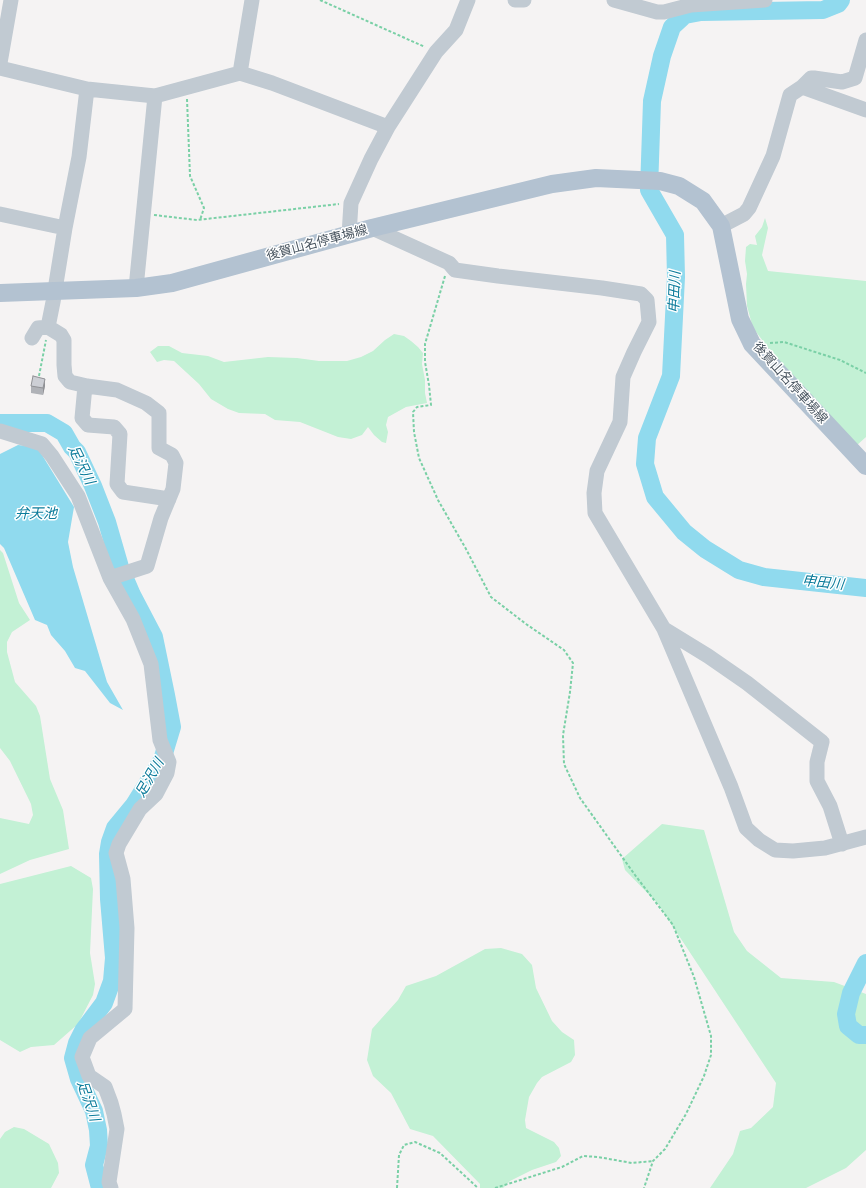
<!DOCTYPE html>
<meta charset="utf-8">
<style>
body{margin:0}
canvas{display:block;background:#f5f3f3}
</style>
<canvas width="866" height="1188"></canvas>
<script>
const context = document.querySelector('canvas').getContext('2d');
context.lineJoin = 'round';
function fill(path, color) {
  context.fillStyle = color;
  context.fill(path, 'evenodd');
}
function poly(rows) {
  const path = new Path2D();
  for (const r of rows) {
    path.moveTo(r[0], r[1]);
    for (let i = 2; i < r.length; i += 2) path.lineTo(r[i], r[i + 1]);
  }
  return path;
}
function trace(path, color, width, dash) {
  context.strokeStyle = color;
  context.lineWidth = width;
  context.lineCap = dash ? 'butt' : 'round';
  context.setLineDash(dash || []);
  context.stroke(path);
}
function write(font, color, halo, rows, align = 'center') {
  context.font = font + ' "PT Sans","Noto Sans JP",sans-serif';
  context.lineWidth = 3;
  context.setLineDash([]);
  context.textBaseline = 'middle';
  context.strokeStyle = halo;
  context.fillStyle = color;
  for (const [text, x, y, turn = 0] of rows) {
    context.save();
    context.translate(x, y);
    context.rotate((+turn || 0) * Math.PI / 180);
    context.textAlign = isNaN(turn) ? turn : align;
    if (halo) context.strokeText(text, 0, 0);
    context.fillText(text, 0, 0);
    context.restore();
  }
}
fill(poly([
 [765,218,768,228,762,255,768,271,866,281,866,437,856,446,779,362,753,328,747,306,746,284,747,274,745,261,746,247,750,244,757,245,755,236,762,227],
 [394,334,404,336,411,341,418,347,423,353,422,364,425,380,425,393,427,403,406,407,388,417,386,425,388,432,386,443,382,442,374,435,368,427,362,435,351,439,338,437,300,422,275,420,265,414,239,413,228,409,211,399,199,384,174,361,164,360,157,362,150,352,158,346,169,346,182,353,208,356,224,362,268,357,297,358,319,361,347,361,361,357,373,351,385,340],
 [0,550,3,553,19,603,30,620,12,632,7,642,7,652,15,682,36,706,40,716,50,779,63,810,69,849,30,860,0,874,0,818,29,824,33,815,31,804,10,761,0,748],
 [662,824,704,830,734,932,747,951,781,978,834,982,866,994,866,1150,846,1168,806,1188,710,1188,733,1154,740,1131,751,1128,773,1107,776,1083,658,904,625,870,622,859],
 [71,866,91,878,93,889,90,953,95,984,93,995,78,1024,54,1045,31,1047,20,1052,0,1040,0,884],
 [501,948,522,954,532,965,536,988,552,1021,562,1032,574,1040,575,1055,571,1062,542,1077,537,1083,529,1097,525,1120,526,1128,554,1142,559,1148,561,1156,556,1162,532,1170,510,1181,503,1188,480,1188,480,1184,433,1136,410,1129,391,1093,373,1076,367,1060,372,1029,398,1000,406,986,436,976,485,949],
 [14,1127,24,1129,49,1144,58,1163,59,1173,51,1188,0,1188,0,1139,5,1132]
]), '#c3f1d5');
fill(poly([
 [18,445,27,446,39,450,74,507,68,542,73,567,107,682,123,710,110,703,85,671,75,668,65,651,51,635,47,625,35,620,4,548,0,544,0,454]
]), '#90daee');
trace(poly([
 [841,0,838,4,823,10,701,12,685,15,672,27,662,56,652,101,649,190,675,235,676,277,671,376,647,438,645,464,655,497,684,532,705,549,739,570,764,577,866,588],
 [0,423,47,423,64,433,72,447,77,452,93,486,107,522,120,567,132,595,154,637,166,695,172,727,162,760,134,805,115,828,110,842,108,854,109,899,114,958,112,981,104,1003,83,1031,77,1043,73,1058,79,1079,94,1111,98,1130,99,1146,94,1165,100,1188],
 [866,963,851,993,846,1014,848,1026,859,1035,866,1035]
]), '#90daee', 18);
trace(poly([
 [320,0,425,47],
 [187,99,190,176,204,208,200,220],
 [154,215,197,220,339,204],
 [445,276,425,344,425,362,429,385,431,405,417,407,413,412,414,432,419,458,438,500,466,549,491,597,526,624,564,650,573,663,570,692,563,735,564,764,580,798,635,875,673,925,694,977,711,1036,711,1055,704,1076,686,1114,665,1149,653,1161,644,1188],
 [770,343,784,342,840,360,866,373],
 [39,376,46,340],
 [397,1188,399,1155,404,1145,415,1142,440,1153,478,1188],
 [495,1188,562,1167,583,1156,598,1157,632,1163,653,1161]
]), '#7ad0a6', 2, [3, 2]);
trace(poly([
 [515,0,524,0],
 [614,0,657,12,664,12,691,5,765,0],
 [0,63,11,0],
 [0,68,87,89,155,96,240,73,272,83,388,127],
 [240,73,252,0],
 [802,87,811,78,814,78,842,82,855,78,866,40],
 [87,89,79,157,65,228,53,302,48,327,61,335,64,340,64,365,65,376,70,382,87,386,117,390,146,403,159,413,159,448,172,455,176,463,173,489,161,518,147,566,110,578],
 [0,214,65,228],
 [721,226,744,214,749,208,773,156,790,95,802,87,866,110],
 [372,228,449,263,455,270,498,276,602,288,641,294,647,300,649,322,634,352,623,377,620,422,597,471,594,493,595,513,664,629,731,787,746,828,759,840,775,850,793,851,825,848,866,837],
 [349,235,351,203,371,159,388,127,436,52,456,30,468,0],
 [136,288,155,96],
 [32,338,38,328,48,327],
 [85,386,82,418,88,425,114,427,120,434,117,484,123,492,169,499],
 [0,431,42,444,52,456,78,496,110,578,133,619,151,664,160,740,169,762,167,773,156,794,140,809,119,844,116,853,123,879,127,928,125,1009,90,1038,82,1057,89,1076,105,1087,111,1103,114,1114,117,1129,109,1182,111,1188],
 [664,629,708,656,747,683,822,742,817,762,817,781,830,806,842,844]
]), '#c1cad2', 15);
trace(poly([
 [0,293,136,288,172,283,372,228,552,184,596,178,660,181,679,186,703,201,721,226,740,319,752,344,866,466]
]), '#b3c2d1', 18);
fill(poly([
 [31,386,45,386,43,395,31,393]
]), '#b0b2b7');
fill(poly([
 [45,379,45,386,43,395,43,388]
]), '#909195');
const building = poly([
 [33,376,45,379,43,388,31,386,33,376]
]);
fill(building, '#cdcfd5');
trace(building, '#909195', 1);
write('13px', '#4a5661', '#fff', [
 ["後賀山名停車場線",317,243,-15],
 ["後賀山名停車場線",790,383,48]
]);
write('italic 14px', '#0c7c9b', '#fff', [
 ["申田川",675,292,-88],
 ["足沢川",81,465,64],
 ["弁天池",36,514],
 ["申田川",823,583,6],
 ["足沢川",150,778,-60],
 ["足沢川",88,1101,71]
]);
</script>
